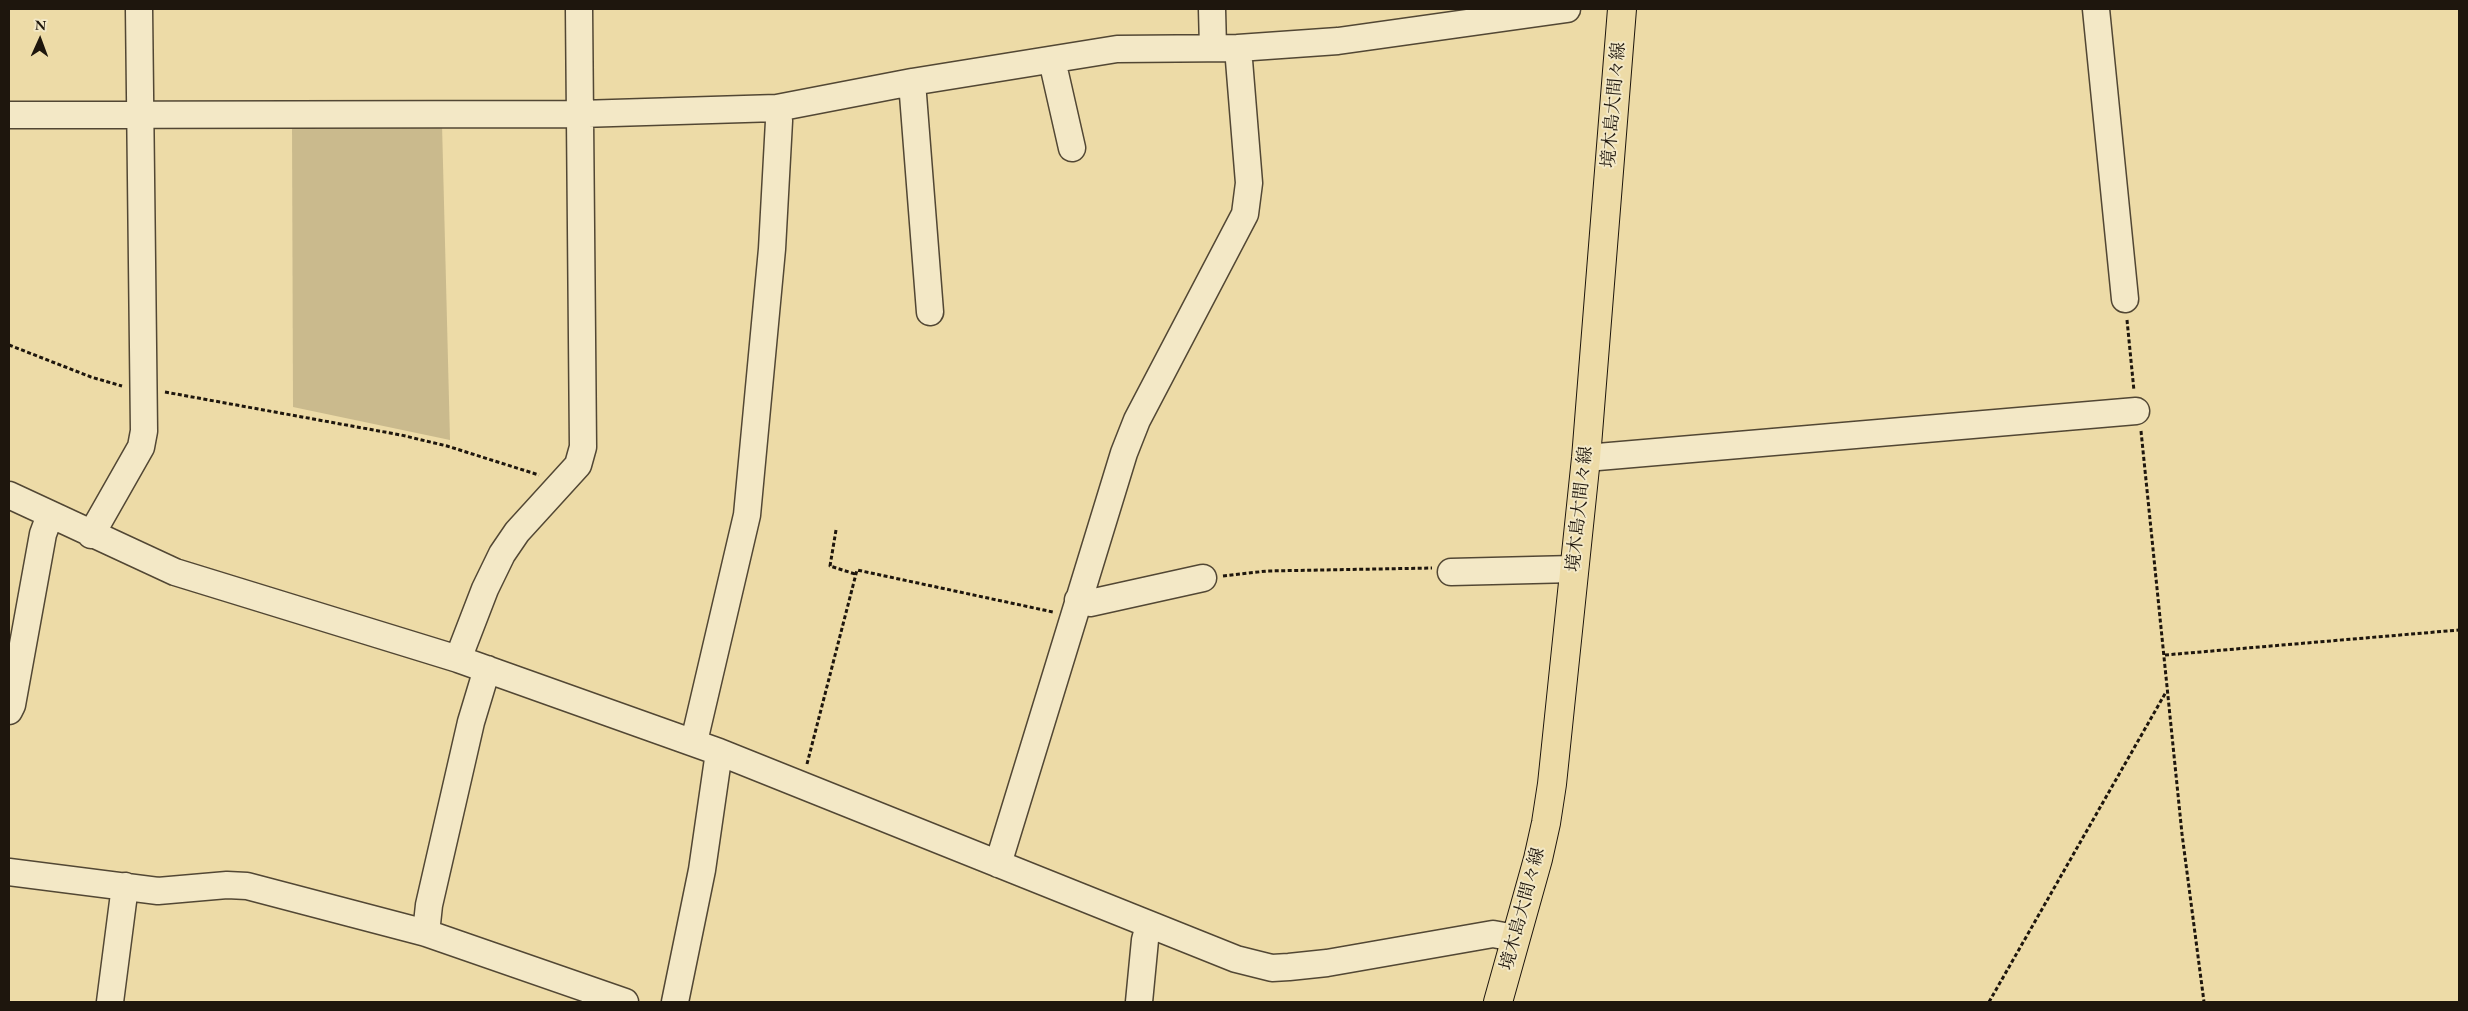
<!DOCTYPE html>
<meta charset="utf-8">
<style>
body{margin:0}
#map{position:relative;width:2468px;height:1011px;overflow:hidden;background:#eddba7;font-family:"EB Garamond",serif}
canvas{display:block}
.frame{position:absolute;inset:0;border:10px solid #1e160d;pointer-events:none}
.north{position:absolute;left:15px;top:15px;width:50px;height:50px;-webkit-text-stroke:4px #f3e8c6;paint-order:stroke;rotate:2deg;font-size:14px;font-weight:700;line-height:20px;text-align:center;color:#1e160d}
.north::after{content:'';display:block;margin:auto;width:18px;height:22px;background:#1e160d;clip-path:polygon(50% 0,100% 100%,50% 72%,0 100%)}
</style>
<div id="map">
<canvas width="2468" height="1011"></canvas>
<div class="frame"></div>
<div class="north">N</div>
</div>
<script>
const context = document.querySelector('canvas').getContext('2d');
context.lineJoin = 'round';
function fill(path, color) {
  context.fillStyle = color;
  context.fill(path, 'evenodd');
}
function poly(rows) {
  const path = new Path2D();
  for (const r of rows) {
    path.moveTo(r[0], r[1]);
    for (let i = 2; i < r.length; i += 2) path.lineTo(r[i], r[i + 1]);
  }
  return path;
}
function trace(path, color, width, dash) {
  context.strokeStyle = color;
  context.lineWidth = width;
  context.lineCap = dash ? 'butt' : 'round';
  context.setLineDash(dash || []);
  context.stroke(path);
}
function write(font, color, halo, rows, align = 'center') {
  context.font = font + ' "EB Garamond","Noto Serif JP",serif';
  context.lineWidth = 4;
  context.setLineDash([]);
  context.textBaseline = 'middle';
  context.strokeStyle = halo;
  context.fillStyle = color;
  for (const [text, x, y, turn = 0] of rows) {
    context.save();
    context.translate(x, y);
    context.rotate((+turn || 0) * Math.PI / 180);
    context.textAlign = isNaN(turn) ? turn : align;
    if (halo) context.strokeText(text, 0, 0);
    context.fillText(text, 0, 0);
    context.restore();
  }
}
fill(poly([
 [442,124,450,440,293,407,292,126]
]), '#caba8d');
const minor = poly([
 [1212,9,1213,48],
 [2096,9,2125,299],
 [1052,60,1072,148],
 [912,82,930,312],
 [9,115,580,114,777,108,912,82,1117,49,1238,48,1338,41,1567,9],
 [1586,458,2136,411],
 [9,495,175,572,458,659,719,752,1236,959,1272,968,1289,967,1327,963,1493,934,1515,938],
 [91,535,141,447,144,431,139,9],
 [1451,572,1574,569],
 [1078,600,1090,603,1203,578],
 [458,659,485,589,502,554,517,532,578,465,583,447,579,9],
 [9,711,12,705,43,534,50,515],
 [692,742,696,733,747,515,772,249,779,121,777,108],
 [998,864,1124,453,1137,420,1245,214,1249,183,1238,48],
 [9,872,158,891,227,885,247,886,426,933,625,1002],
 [426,933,429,905,471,722,487,669],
 [110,1002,125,886],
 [675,1002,702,870,719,752],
 [1139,1002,1145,940,1149,925]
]);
const major = poly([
 [1498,1002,1538,859,1546,823,1552,784,1586,458,1622,9]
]);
trace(minor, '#524734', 29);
trace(major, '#1e160d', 30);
trace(poly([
 [2127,320,2134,391],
 [9,345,91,377,122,386],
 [165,392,401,435,447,446,539,475],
 [2141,431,2182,834,2204,1002],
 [836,530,830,566,855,574],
 [1223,576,1267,571,1432,568],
 [2165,655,2459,630],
 [807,764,857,570,1053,612],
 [1989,1002,2166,692]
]), '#1e160d', 3, [4, 2.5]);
trace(minor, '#f3e8c6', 26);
trace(major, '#eddba7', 28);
write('18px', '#1e160d', '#f3e8c6', [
 ["境木島大間々線",1614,105,-85],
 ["境木島大間々線",1580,509,-84],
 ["境木島大間々線",1523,909,-75]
]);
</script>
